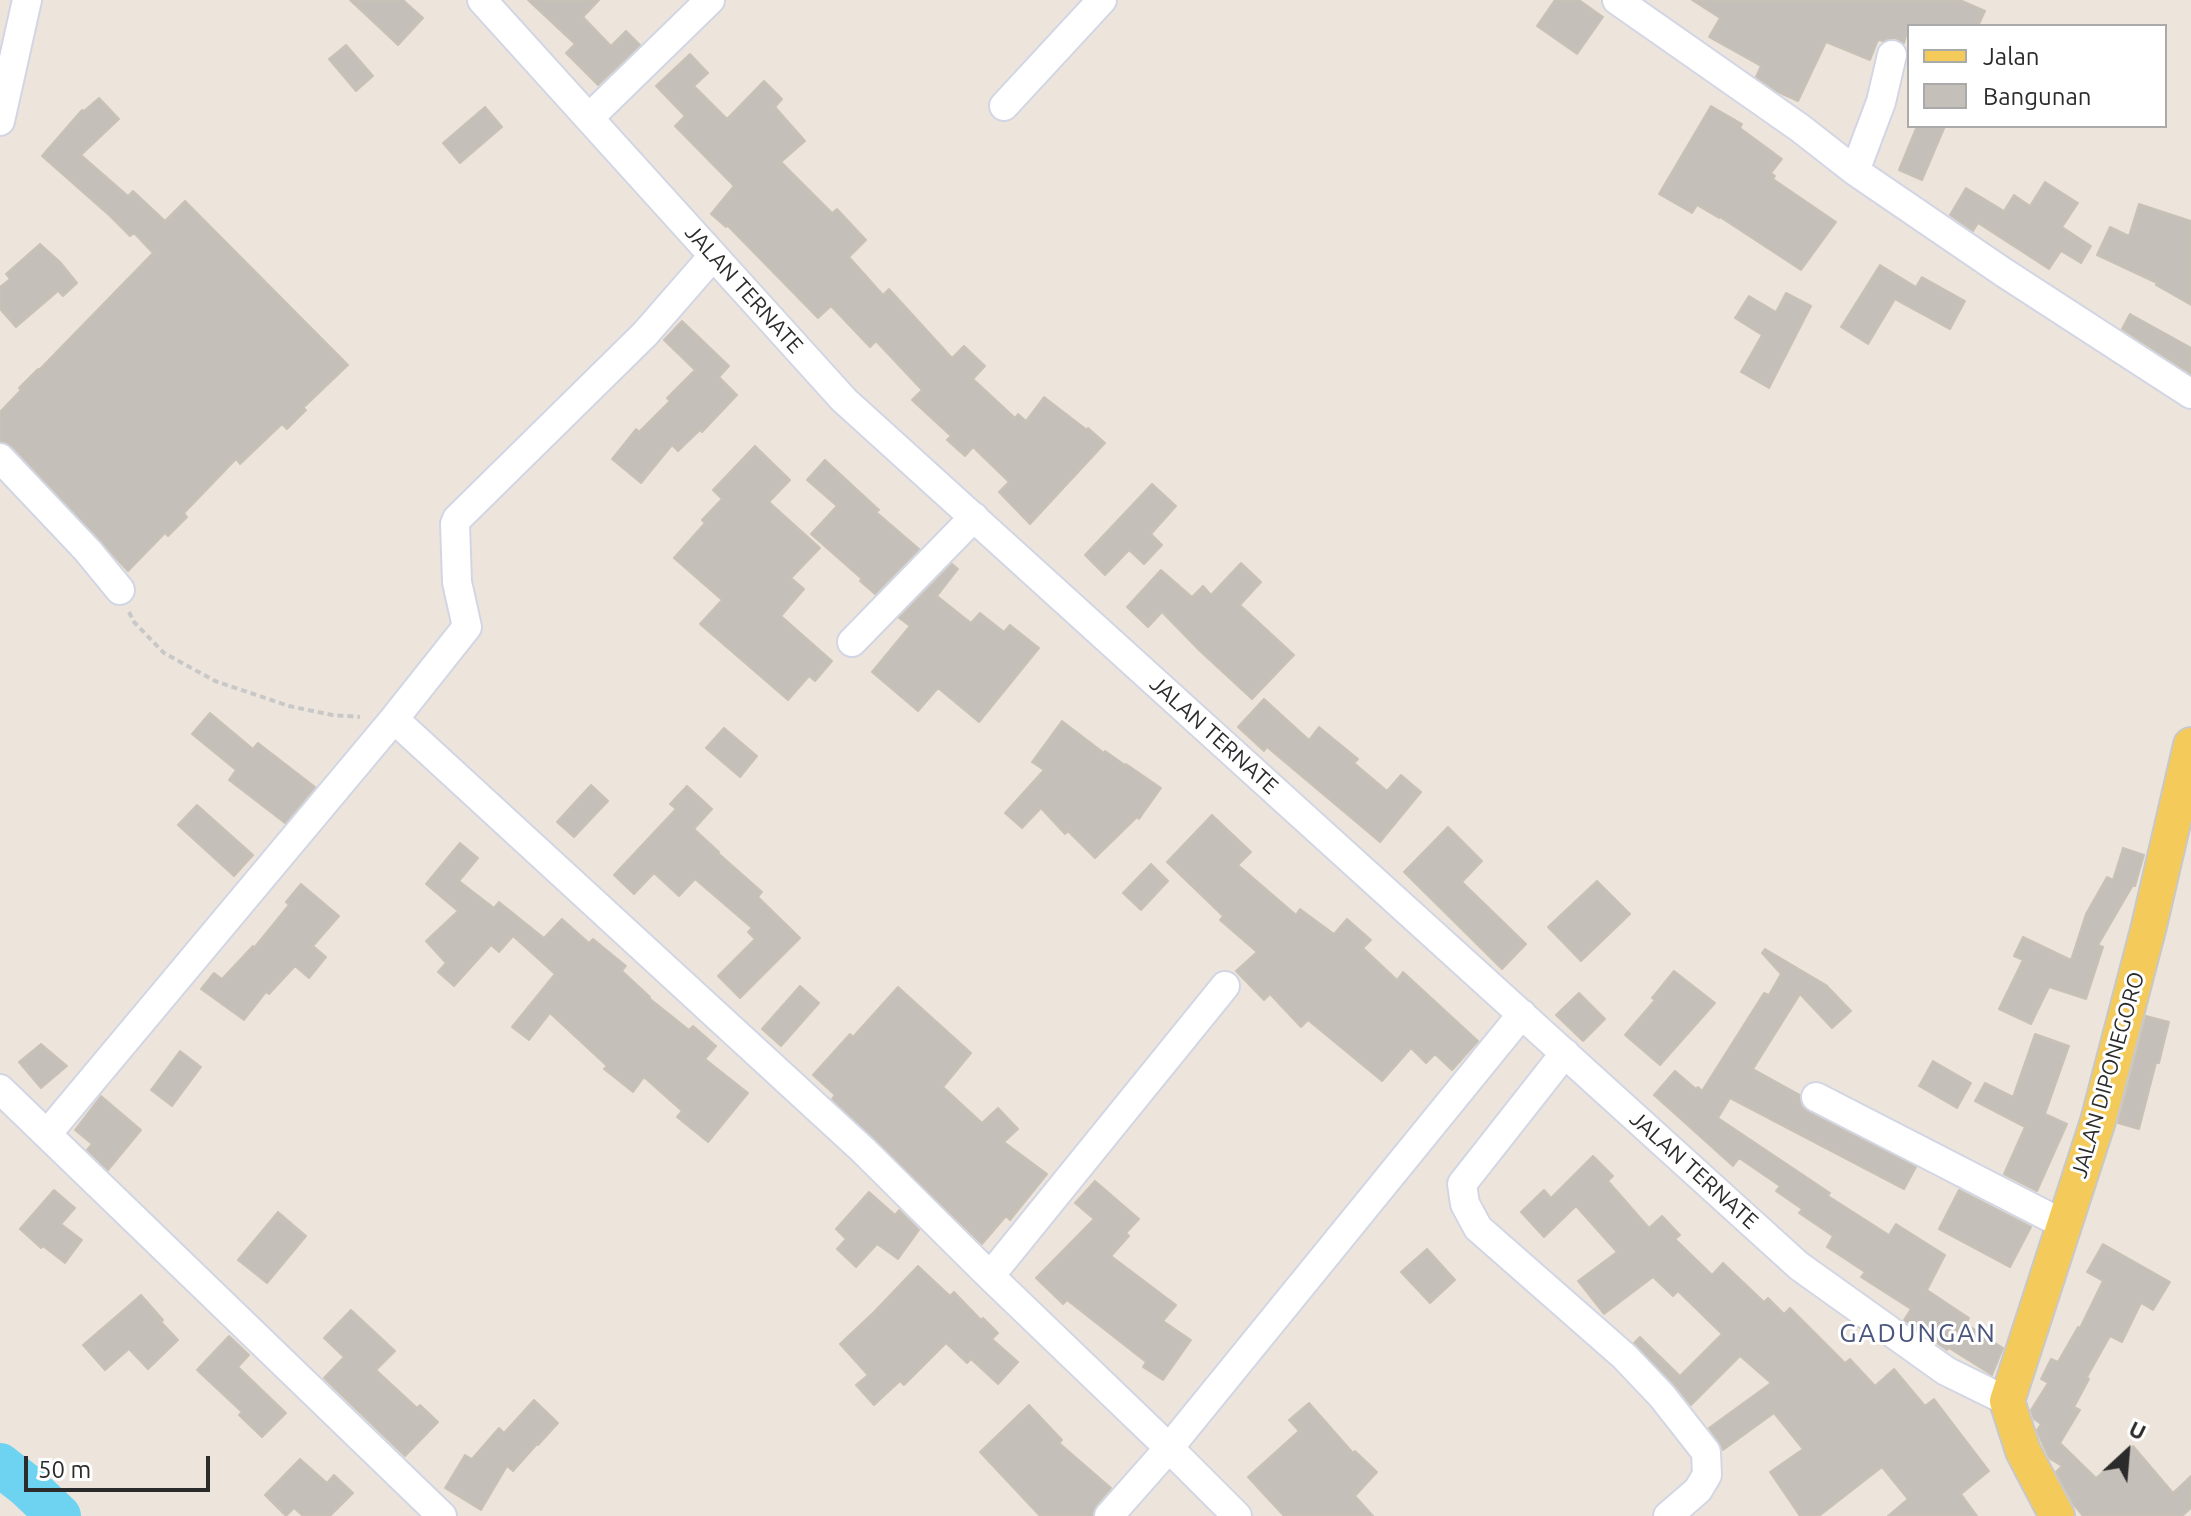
<!DOCTYPE html>
<style>
body{margin:0}
#map{position:relative;width:2191px;height:1516px;overflow:hidden;background:#ede5dc;font-family:Ubuntu,sans-serif}
canvas{display:block}
.legend{position:absolute;left:1907px;top:24px;width:260px;height:104px;box-sizing:border-box;background:#fff;border:2px solid #aaa;margin:0;padding:10px 14px;list-style:none;font-size:24px;color:#2b2b2b}
.legend li{display:flex;align-items:center;gap:16px;height:40px}
.legend b{width:40px;border:2px solid #aaa}
.north{position:absolute;left:2087px;top:1412px;width:80px;height:80px;-webkit-text-stroke:6px #fff;paint-order:stroke;rotate:26deg;font-size:22px;font-weight:700;line-height:32px;text-align:center;color:#2b2b2b}
.north::after{content:'';display:block;margin:auto;width:28px;height:36px;background:#2b2b2b;clip-path:polygon(50% 0,100% 100%,50% 72%,0 100%)}
.scale{position:absolute;left:24px;top:1456px;width:186px;height:36px;box-sizing:border-box;border:4px solid #2b2b2b;border-top:0;padding-left:10px;font-size:24px;line-height:28px;white-space:nowrap;color:#2b2b2b;-webkit-text-stroke:6px #fff;paint-order:stroke}
</style>
<div id="map">
<canvas width="2191" height="1516"></canvas>
<ul class="legend">
<li><b style="height:10px;background:#f4cb5b"></b>Jalan</li>
<li><b style="height:22px;background:#c5bfb9"></b>Bangunan</li>
</ul>
<div class="north">U</div>
<div class="scale">50 m</div>
</div>
<script>
const context = document.querySelector('canvas').getContext('2d');
context.lineJoin = 'round';
function poly(rows) {
  const path = new Path2D();
  for (const r of rows) {
    path.moveTo(r[0], r[1]);
    for (let i = 2; i < r.length; i += 2) path.lineTo(r[i], r[i + 1]);
  }
  return path;
}
function trace(path, color, width, dash) {
  context.strokeStyle = color;
  context.lineWidth = width;
  context.lineCap = dash ? 'butt' : 'round';
  context.setLineDash(dash || []);
  context.stroke(path);
}
function fill(path, color) {
  context.fillStyle = color;
  context.fill(path, 'evenodd');
}
function write(font, color, halo, rows, align = 'center') {
  context.font = font + ' Ubuntu,sans-serif';
  context.lineWidth = 6;
  context.setLineDash([]);
  context.textBaseline = 'middle';
  context.strokeStyle = halo;
  context.fillStyle = color;
  for (const [text, x, y, turn = 0] of rows) {
    context.save();
    context.translate(x, y);
    context.rotate((+turn || 0) * Math.PI / 180);
    context.textAlign = isNaN(turn) ? turn : align;
    if (halo) context.strokeText(text, 0, 0);
    context.fillText(text, 0, 0);
    context.restore();
  }
}
trace(poly([
 [0,1465,27,1486,59,1516]
]), '#6dd3f1', 44);
const building = poly([
 [350,0,403,0,423,18,398,45,350,0],
 [528,0,599,0,583,17,611,46,626,31,640,45,598,85,566,53,575,44,528,0],
 [1555,0,1579,0,1603,17,1577,54,1537,26,1555,0],
 [1692,0,1960,0,1985,11,1978,26,1909,26,1904,43,1895,38,1883,41,1878,40,1870,60,1826,42,1798,101,1778,92,1756,77,1761,66,1709,37,1720,18,1692,0],
 [346,45,373,76,356,91,329,59,346,45],
 [690,54,708,73,694,86,727,119,764,81,782,99,775,107,805,141,781,162,832,213,837,209,866,240,849,257,883,295,889,289,952,358,964,346,985,366,973,379,1015,418,1018,414,1026,421,1044,397,1087,430,1088,428,1105,443,1030,524,999,492,1009,482,973,447,965,456,947,440,951,436,912,400,922,390,876,341,870,347,831,306,818,318,727,225,726,227,711,214,734,186,675,126,685,116,656,86,690,54],
 [99,98,119,119,81,155,128,196,133,191,165,221,185,201,348,365,303,408,306,410,287,429,282,424,240,464,236,459,184,513,187,517,168,536,165,533,128,571,12,446,0,441,0,412,21,390,19,388,38,369,39,370,153,253,134,233,130,236,110,216,42,156,82,110,84,111,99,98],
 [1711,106,1742,124,1740,128,1782,159,1771,173,1775,176,1773,179,1836,222,1801,270,1720,217,1719,218,1697,205,1692,213,1659,194,1711,106],
 [485,107,502,127,460,163,443,143,485,107],
 [1917,126,1945,126,1922,180,1899,170,1917,126],
 [2045,182,2078,203,2062,227,2091,246,2081,263,2061,251,2049,269,1978,223,1973,231,1950,215,1966,188,2004,211,2014,195,2030,206,2045,182],
 [2139,204,2191,221,2191,305,2156,285,2157,283,2097,255,2110,227,2129,236,2139,204],
 [40,244,60,262,77,283,63,296,58,291,16,327,0,309,0,287,10,279,6,274,40,244],
 [1880,265,1916,287,1922,277,1965,301,1950,329,1895,299,1868,344,1841,327,1880,265],
 [1786,293,1811,306,1769,388,1741,372,1762,335,1735,318,1749,296,1776,312,1786,293],
 [2130,314,2191,348,2191,374,2122,329,2130,314],
 [682,321,729,366,719,377,737,395,702,432,700,430,678,451,672,445,641,483,612,459,636,429,639,432,670,401,667,398,695,370,664,340,682,321],
 [755,446,790,480,769,502,820,548,791,578,804,589,781,616,832,661,815,681,809,676,788,700,700,624,722,600,674,558,705,523,702,520,722,499,713,490,755,446],
 [825,460,879,510,876,512,919,549,875,594,860,581,862,579,811,534,837,506,807,480,825,460],
 [1152,484,1176,506,1151,534,1162,545,1144,564,1129,550,1105,575,1085,555,1152,484],
 [1241,563,1261,582,1240,605,1294,655,1252,699,1200,651,1162,612,1148,627,1127,607,1161,570,1192,597,1203,586,1211,595,1241,563],
 [952,564,958,569,937,596,971,623,980,613,1004,632,1010,625,1039,648,979,722,938,688,918,711,872,672,910,626,899,618,952,564],
 [1264,699,1309,740,1319,727,1358,759,1354,763,1387,791,1401,775,1421,792,1380,842,1267,747,1264,751,1238,727,1264,699],
 [210,713,253,749,258,743,315,787,285,823,229,780,236,770,192,734,210,713],
 [1062,721,1104,753,1105,751,1125,765,1126,764,1161,788,1139,819,1137,817,1095,858,1068,831,1065,834,1041,808,1022,828,1005,813,1044,770,1032,762,1062,721],
 [724,728,757,756,740,777,706,748,724,728],
 [591,785,608,801,574,837,557,822,591,785],
 [687,786,712,809,694,829,719,852,718,853,762,892,758,897,800,938,740,998,718,976,755,939,748,932,752,928,695,879,679,896,654,873,634,894,614,875,676,809,670,804,687,786],
 [197,805,253,855,234,876,178,825,197,805],
 [1212,815,1251,852,1238,865,1296,915,1300,909,1334,934,1347,919,1371,940,1363,948,1397,980,1403,972,1478,1041,1452,1070,1435,1054,1426,1063,1411,1048,1382,1081,1308,1020,1301,1027,1270,994,1264,1000,1236,971,1257,952,1220,920,1223,916,1167,862,1212,815],
 [1448,827,1482,861,1462,882,1526,944,1502,969,1404,872,1448,827],
 [460,843,478,858,459,881,494,908,499,902,544,938,562,919,589,943,593,939,626,966,622,971,650,997,649,998,689,1030,693,1026,716,1046,705,1059,748,1093,708,1142,677,1117,682,1111,644,1077,633,1092,604,1069,607,1066,550,1013,529,1040,512,1027,555,974,513,936,499,952,491,945,454,986,438,972,446,963,426,941,458,911,426,884,460,843],
 [2123,848,2144,855,2135,886,2133,885,2098,945,2103,947,2086,999,2049,987,2031,1024,1999,1009,2023,960,2014,956,2023,937,2071,960,2086,914,2107,877,2113,880,2123,848],
 [1151,864,1168,881,1141,910,1123,893,1151,864],
 [1597,881,1630,914,1581,961,1548,927,1597,881],
 [301,884,339,916,313,946,326,957,309,978,295,966,269,994,266,992,244,1020,201,989,214,973,222,979,253,946,254,948,289,905,286,902,301,884],
 [1765,949,1826,985,1851,1011,1832,1028,1800,994,1753,1069,1800,1095,1801,1106,1808,1112,1916,1167,1904,1189,1730,1098,1718,1118,1830,1193,1828,1196,1889,1235,1896,1224,1945,1255,1927,1290,1969,1318,1966,1324,2003,1348,1992,1375,1949,1348,1947,1350,1904,1320,1911,1309,1861,1277,1865,1272,1827,1247,1833,1236,1799,1213,1802,1209,1776,1191,1780,1186,1739,1158,1733,1166,1654,1095,1675,1071,1696,1089,1698,1087,1702,1091,1764,993,1769,995,1781,974,1762,953,1765,949],
 [1674,971,1715,1003,1660,1065,1625,1035,1655,1000,1652,998,1674,971],
 [800,986,819,1003,781,1046,762,1029,800,986],
 [898,987,971,1053,943,1087,982,1123,998,1108,1018,1129,1004,1142,1047,1174,1010,1220,1006,1216,982,1244,832,1099,835,1095,813,1075,850,1034,853,1037,898,987],
 [1579,993,1605,1019,1583,1041,1556,1015,1579,993],
 [2146,1016,2169,1022,2159,1063,2156,1063,2139,1129,2118,1123,2146,1016],
 [2035,1034,2069,1046,2045,1114,2067,1124,2037,1191,2004,1174,2025,1127,1975,1101,1985,1083,2013,1097,2035,1034],
 [41,1044,67,1066,41,1088,19,1062,41,1044],
 [180,1051,201,1067,172,1106,151,1090,180,1051],
 [1933,1061,1971,1083,1957,1108,1919,1086,1933,1061],
 [101,1096,141,1130,108,1170,87,1150,92,1144,75,1130,101,1096],
 [1593,1156,1613,1176,1608,1181,1649,1228,1662,1216,1680,1235,1675,1239,1712,1275,1723,1263,1764,1302,1768,1298,1784,1314,1790,1308,1845,1363,1850,1359,1875,1386,1894,1369,1925,1406,1934,1399,1989,1471,1961,1494,1977,1516,1888,1516,1908,1499,1882,1467,1819,1516,1800,1516,1770,1472,1803,1449,1774,1413,1723,1450,1719,1442,1709,1428,1771,1383,1740,1356,1691,1405,1674,1384,1634,1343,1640,1337,1680,1376,1722,1334,1678,1291,1673,1296,1653,1277,1604,1314,1578,1281,1617,1252,1576,1206,1544,1237,1521,1212,1544,1190,1551,1198,1593,1156],
 [1095,1181,1139,1219,1126,1233,1129,1236,1111,1256,1176,1305,1163,1321,1191,1340,1163,1380,1143,1367,1146,1362,1067,1300,1063,1304,1036,1278,1094,1219,1075,1203,1095,1181],
 [54,1190,75,1208,61,1224,82,1240,65,1263,43,1246,41,1248,20,1229,54,1190],
 [1959,1190,2031,1227,2010,1267,1939,1229,1959,1190],
 [869,1192,895,1215,899,1210,919,1230,898,1259,877,1244,856,1267,837,1249,846,1239,836,1229,869,1192],
 [278,1212,306,1236,267,1283,238,1260,278,1212],
 [2103,1244,2170,1282,2153,1310,2141,1303,2122,1342,2110,1336,2087,1377,2089,1379,2074,1407,2080,1410,2060,1443,2096,1478,2133,1446,2173,1493,2191,1476,2191,1508,2182,1516,2083,1516,2074,1505,2056,1472,2062,1466,2050,1459,2042,1443,2037,1430,2041,1424,2034,1419,2031,1410,2048,1383,2041,1379,2051,1359,2058,1362,2078,1327,2080,1328,2103,1281,2087,1272,2103,1244],
 [1427,1249,1455,1280,1430,1303,1401,1272,1427,1249],
 [918,1266,950,1296,954,1292,981,1320,983,1318,998,1333,992,1339,1018,1362,998,1384,971,1359,967,1363,946,1343,904,1385,900,1381,874,1405,856,1385,868,1375,840,1344,874,1312,918,1266],
 [141,1295,163,1320,161,1322,178,1340,148,1369,129,1349,105,1370,83,1345,141,1295],
 [351,1310,395,1351,376,1370,417,1408,420,1405,438,1422,405,1456,324,1378,344,1357,324,1338,351,1310],
 [229,1336,249,1355,238,1367,286,1413,262,1437,239,1415,242,1412,197,1370,229,1336],
 [534,1400,558,1423,538,1445,537,1444,513,1471,507,1466,481,1510,445,1488,465,1455,472,1459,499,1428,504,1433,534,1400],
 [1309,1403,1353,1453,1355,1451,1377,1472,1355,1496,1373,1516,1284,1516,1248,1477,1299,1431,1289,1420,1309,1403],
 [1029,1405,1062,1440,1059,1443,1111,1488,1096,1505,1092,1516,1040,1516,980,1452,1029,1405],
 [300,1459,327,1483,334,1475,353,1493,330,1516,303,1516,294,1508,286,1516,265,1495,300,1459]
]);
fill(building, '#c5bfb9');
trace(building, '#c8c1b6', 2);
const minor = poly([
 [482,0,844,400,1799,1266,1946,1371,2007,1401],
 [1617,0,1800,128,1855,171,2003,272,2191,394],
 [1004,106,1102,0],
 [589,118,710,0],
 [0,121,27,0],
 [1855,171,1881,102,1892,55],
 [713,256,645,334,457,519,455,524,457,582,467,627,394,719,863,1150,990,1276,1169,1448,1109,1516],
 [0,458,88,551,120,590],
 [852,642,974,517],
 [1565,1053,1462,1184,1465,1204,1478,1228,1625,1357,1662,1396,1706,1452,1707,1475,1698,1490,1668,1516],
 [0,1089,442,1516],
 [1816,1097,2065,1225],
 [47,1134,394,719],
 [990,1276,1225,986],
 [1237,1516,1169,1448,1522,1014]
]);
const major = poly([
 [2057,1516,2023,1451,2007,1401,2098,1121,2149,926,2191,745]
]);
trace(minor, '#d2d6e4', 32);
trace(major, '#c8c8c8', 38);
trace(poly([
 [129,612,134,622,164,653,215,681,289,706,332,715,360,717]
]), '#c8c8c8', 4, [6, 4]);
trace(minor, '#fff', 28);
trace(major, '#f4cb5b', 34);
write('22px', '#2b2b2b', '#fff', [
 ["JALAN TERNATE",744,289,48],
 ["JALAN TERNATE",1214,735,42],
 ["JALAN DIPONEGORO",2108,1075,-74],
 ["JALAN TERNATE",1694,1170,42]
]);
context.letterSpacing = '2px';
write('26px', '#4a557d', '#fff', [
 ["GADUNGAN",1918,1333]
]);
context.letterSpacing = '0px';
</script>
